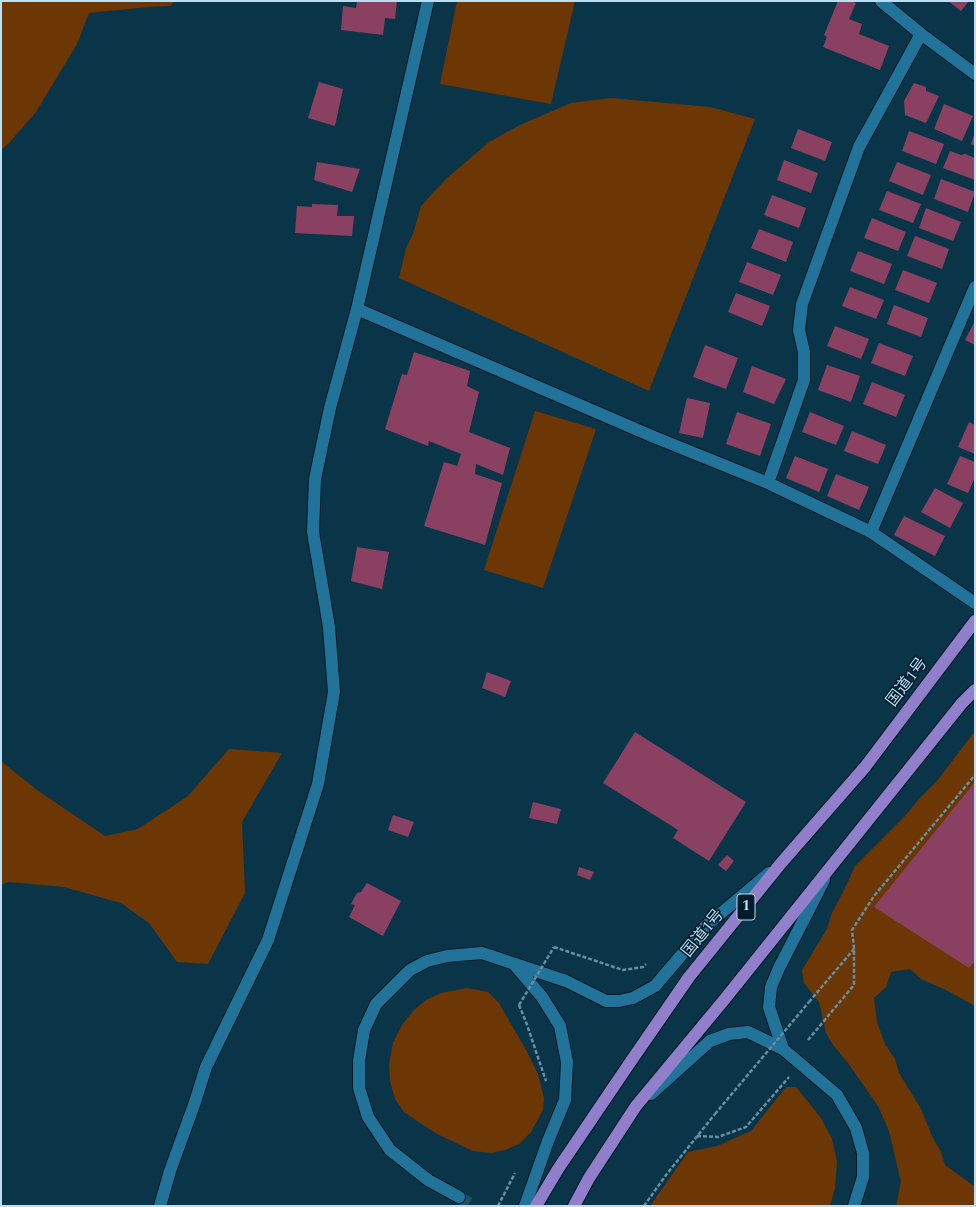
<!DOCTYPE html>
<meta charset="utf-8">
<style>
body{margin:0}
#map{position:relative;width:976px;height:1207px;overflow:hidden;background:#0a3549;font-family:Spectral,serif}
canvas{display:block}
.frame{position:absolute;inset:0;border:2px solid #badef3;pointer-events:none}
</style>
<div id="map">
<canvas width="976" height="1207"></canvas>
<div class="frame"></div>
</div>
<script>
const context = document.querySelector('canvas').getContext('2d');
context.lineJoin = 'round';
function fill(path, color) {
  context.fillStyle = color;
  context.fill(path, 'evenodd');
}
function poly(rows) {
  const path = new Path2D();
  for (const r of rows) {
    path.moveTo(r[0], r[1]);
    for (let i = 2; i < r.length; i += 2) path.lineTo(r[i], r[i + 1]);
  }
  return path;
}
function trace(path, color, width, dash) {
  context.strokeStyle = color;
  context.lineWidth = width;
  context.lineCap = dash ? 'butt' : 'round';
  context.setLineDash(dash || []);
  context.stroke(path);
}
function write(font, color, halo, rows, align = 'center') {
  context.font = font + ' Spectral,"Noto Sans JP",serif';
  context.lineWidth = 3;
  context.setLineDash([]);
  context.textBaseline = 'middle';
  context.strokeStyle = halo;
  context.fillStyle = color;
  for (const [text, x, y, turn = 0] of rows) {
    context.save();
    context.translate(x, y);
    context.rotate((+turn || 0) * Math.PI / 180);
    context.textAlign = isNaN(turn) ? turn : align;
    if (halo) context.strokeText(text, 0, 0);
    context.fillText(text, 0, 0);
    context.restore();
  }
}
fill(poly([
 [1,1,175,1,170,6,148,7,89,13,77,44,36,112,9,143,1,150],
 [457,1,575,1,551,104,440,84],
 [611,98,710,107,755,119,649,391,399,278,406,248,413,234,421,206,446,179,489,142,520,125,571,103],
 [535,411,596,429,543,588,484,570],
 [975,731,975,1006,946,990,921,979,910,969,891,972,886,987,874,998,877,1022,885,1044,895,1059,899,1073,921,1109,932,1136,940,1150,945,1165,975,1187,975,1206,896,1206,901,1182,889,1131,878,1106,848,1063,833,1045,826,1033,819,1002,804,983,802,970,827,929,832,913,846,886,855,866,905,816,918,800,937,781],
 [229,749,282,753,242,822,245,893,208,964,177,962,149,923,121,903,64,887,8,882,1,885,1,761,37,790,105,836,138,829,188,796],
 [467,988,488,992,499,1003,526,1050,538,1074,544,1098,543,1110,531,1132,519,1144,505,1150,492,1153,473,1151,437,1134,420,1123,404,1112,395,1099,390,1081,389,1065,393,1043,402,1025,414,1010,426,1000,441,993],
 [786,1087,796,1087,821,1118,832,1139,837,1162,835,1188,830,1206,650,1206,688,1152,717,1146,751,1131]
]), '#6d3605');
fill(poly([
 [357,1,397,1,395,19,385,18,383,35,341,30,343,6,356,8],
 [838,1,852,1,856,3,849,19,862,24,859,34,889,46,880,70,823,47,827,37,824,35],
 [948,1,969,1,961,11],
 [319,82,343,89,335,126,308,118],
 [914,83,926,87,926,91,939,96,926,123,905,115,904,101],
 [944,104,973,116,962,141,934,129],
 [798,129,832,142,825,161,791,148],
 [909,131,944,144,936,164,902,151],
 [975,132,975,146,971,144],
 [950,151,961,155,965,154,975,158,975,180,943,168],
 [784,160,818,173,811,193,777,180],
 [317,162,360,169,352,192,314,180],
 [897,162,931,175,923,195,889,181],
 [941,179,975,192,968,212,934,199],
 [887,191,921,204,913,223,879,210],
 [772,195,806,208,799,228,764,215],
 [312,204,338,205,337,216,354,216,352,236,295,233,297,206,312,207],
 [926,208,961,222,953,241,919,228],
 [872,218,906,232,898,251,864,238],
 [759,229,793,242,786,262,751,248],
 [915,236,949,249,942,269,907,256],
 [858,251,892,264,884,284,850,271],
 [747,262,781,275,773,295,739,282],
 [903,270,937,283,929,303,895,290],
 [850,287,884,300,876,319,842,306],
 [736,293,770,306,762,326,728,312],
 [894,305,928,318,921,337,887,324],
 [974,323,975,323,975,345,965,340],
 [835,326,869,339,861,359,827,346],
 [879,343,913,356,905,376,871,363],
 [705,345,738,358,726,389,693,377],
 [414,352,470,371,467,386,479,392,469,432,510,448,503,475,476,464,475,474,502,483,485,545,424,526,444,462,457,466,461,454,429,441,428,446,385,429,402,374,407,375],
 [827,365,860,376,851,402,818,390],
 [752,366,786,379,774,404,743,392],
 [872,382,905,395,896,417,863,404],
 [687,398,710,403,703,438,679,433],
 [737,412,771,424,760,456,726,444],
 [810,412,844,426,836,445,802,432],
 [969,422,975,425,975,454,958,447],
 [852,431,886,445,878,464,844,451],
 [795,456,828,469,819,492,786,478],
 [960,456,975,462,975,477,968,493,947,484],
 [836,474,869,487,859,510,827,496],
 [935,488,963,503,950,528,921,512],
 [904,516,945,536,935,556,894,535],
 [357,547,389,552,382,589,351,581],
 [487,672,511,681,505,697,482,688],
 [635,732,746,802,709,861,673,838,678,830,603,783],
 [975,782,975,961,969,968,874,907],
 [533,802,561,809,557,824,529,818],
 [393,815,414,822,408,837,388,830],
 [727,855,734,861,726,871,718,865],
 [579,867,594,872,590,880,577,875],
 [367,883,401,901,383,936,349,917,355,905,351,904,357,893,361,892]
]), '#8a4161');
trace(poly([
 [459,1197,474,1206]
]), '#244e62', 12, [12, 6]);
const minor = poly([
 [881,1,921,34,975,74],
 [357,309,654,437,768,483,871,532,975,603],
 [768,483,804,380,804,352,799,330,802,304,859,147,921,34],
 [871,532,975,287],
 [514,964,542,997,560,1026,567,1062,565,1100,548,1141,525,1206],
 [783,1049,769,1007,771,987,779,968,824,880],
 [651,1094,710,1041,729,1034,748,1032,783,1049,837,1095,856,1128,863,1153,863,1177,854,1206],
 [459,1197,428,1180,390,1150,368,1117,359,1088,359,1061,364,1030,376,1004,410,970,427,961,447,956,482,953,566,981,606,1001,619,1001,633,998,655,986,707,925,769,873],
 [160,1206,170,1171,195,1102,206,1067,268,940,318,784,334,692,329,627,313,532,315,479,330,408,357,309,428,1]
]);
const highway = poly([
 [536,1206,558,1169,629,1064,689,977,782,862,865,767,975,621],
 [574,1206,589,1178,636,1106,724,1000,962,703,975,690]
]);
trace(minor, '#031b27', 14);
trace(highway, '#031b27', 14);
trace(poly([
 [554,947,623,970,643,967,646,964],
 [809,1002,854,949],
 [519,1005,526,1022,546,1081],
 [808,1040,854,985,854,948,852,930,874,896,975,775],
 [697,1136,718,1137,746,1127,789,1077],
 [498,1206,515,1173],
 [644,1206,666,1175,715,1114]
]), '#678ea2', 2.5, [4, 2]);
trace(minor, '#22739a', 12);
trace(highway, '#927fcb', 12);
trace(poly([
 [519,1005,554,947],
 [715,1114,809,1002]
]), '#678ea2', 2.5, [4, 2]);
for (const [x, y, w] of [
 [746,907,18]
]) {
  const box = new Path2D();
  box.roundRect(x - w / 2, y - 13, w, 26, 3);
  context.fillStyle = '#001b2b';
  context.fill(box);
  trace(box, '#badef3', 1);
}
write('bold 15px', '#badef3', null, [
 ["1",746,907]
]);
write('16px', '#badef3', '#001b2b', [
 ["国道1号",908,683,-53],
 ["国道1号",704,934,-51]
]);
</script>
